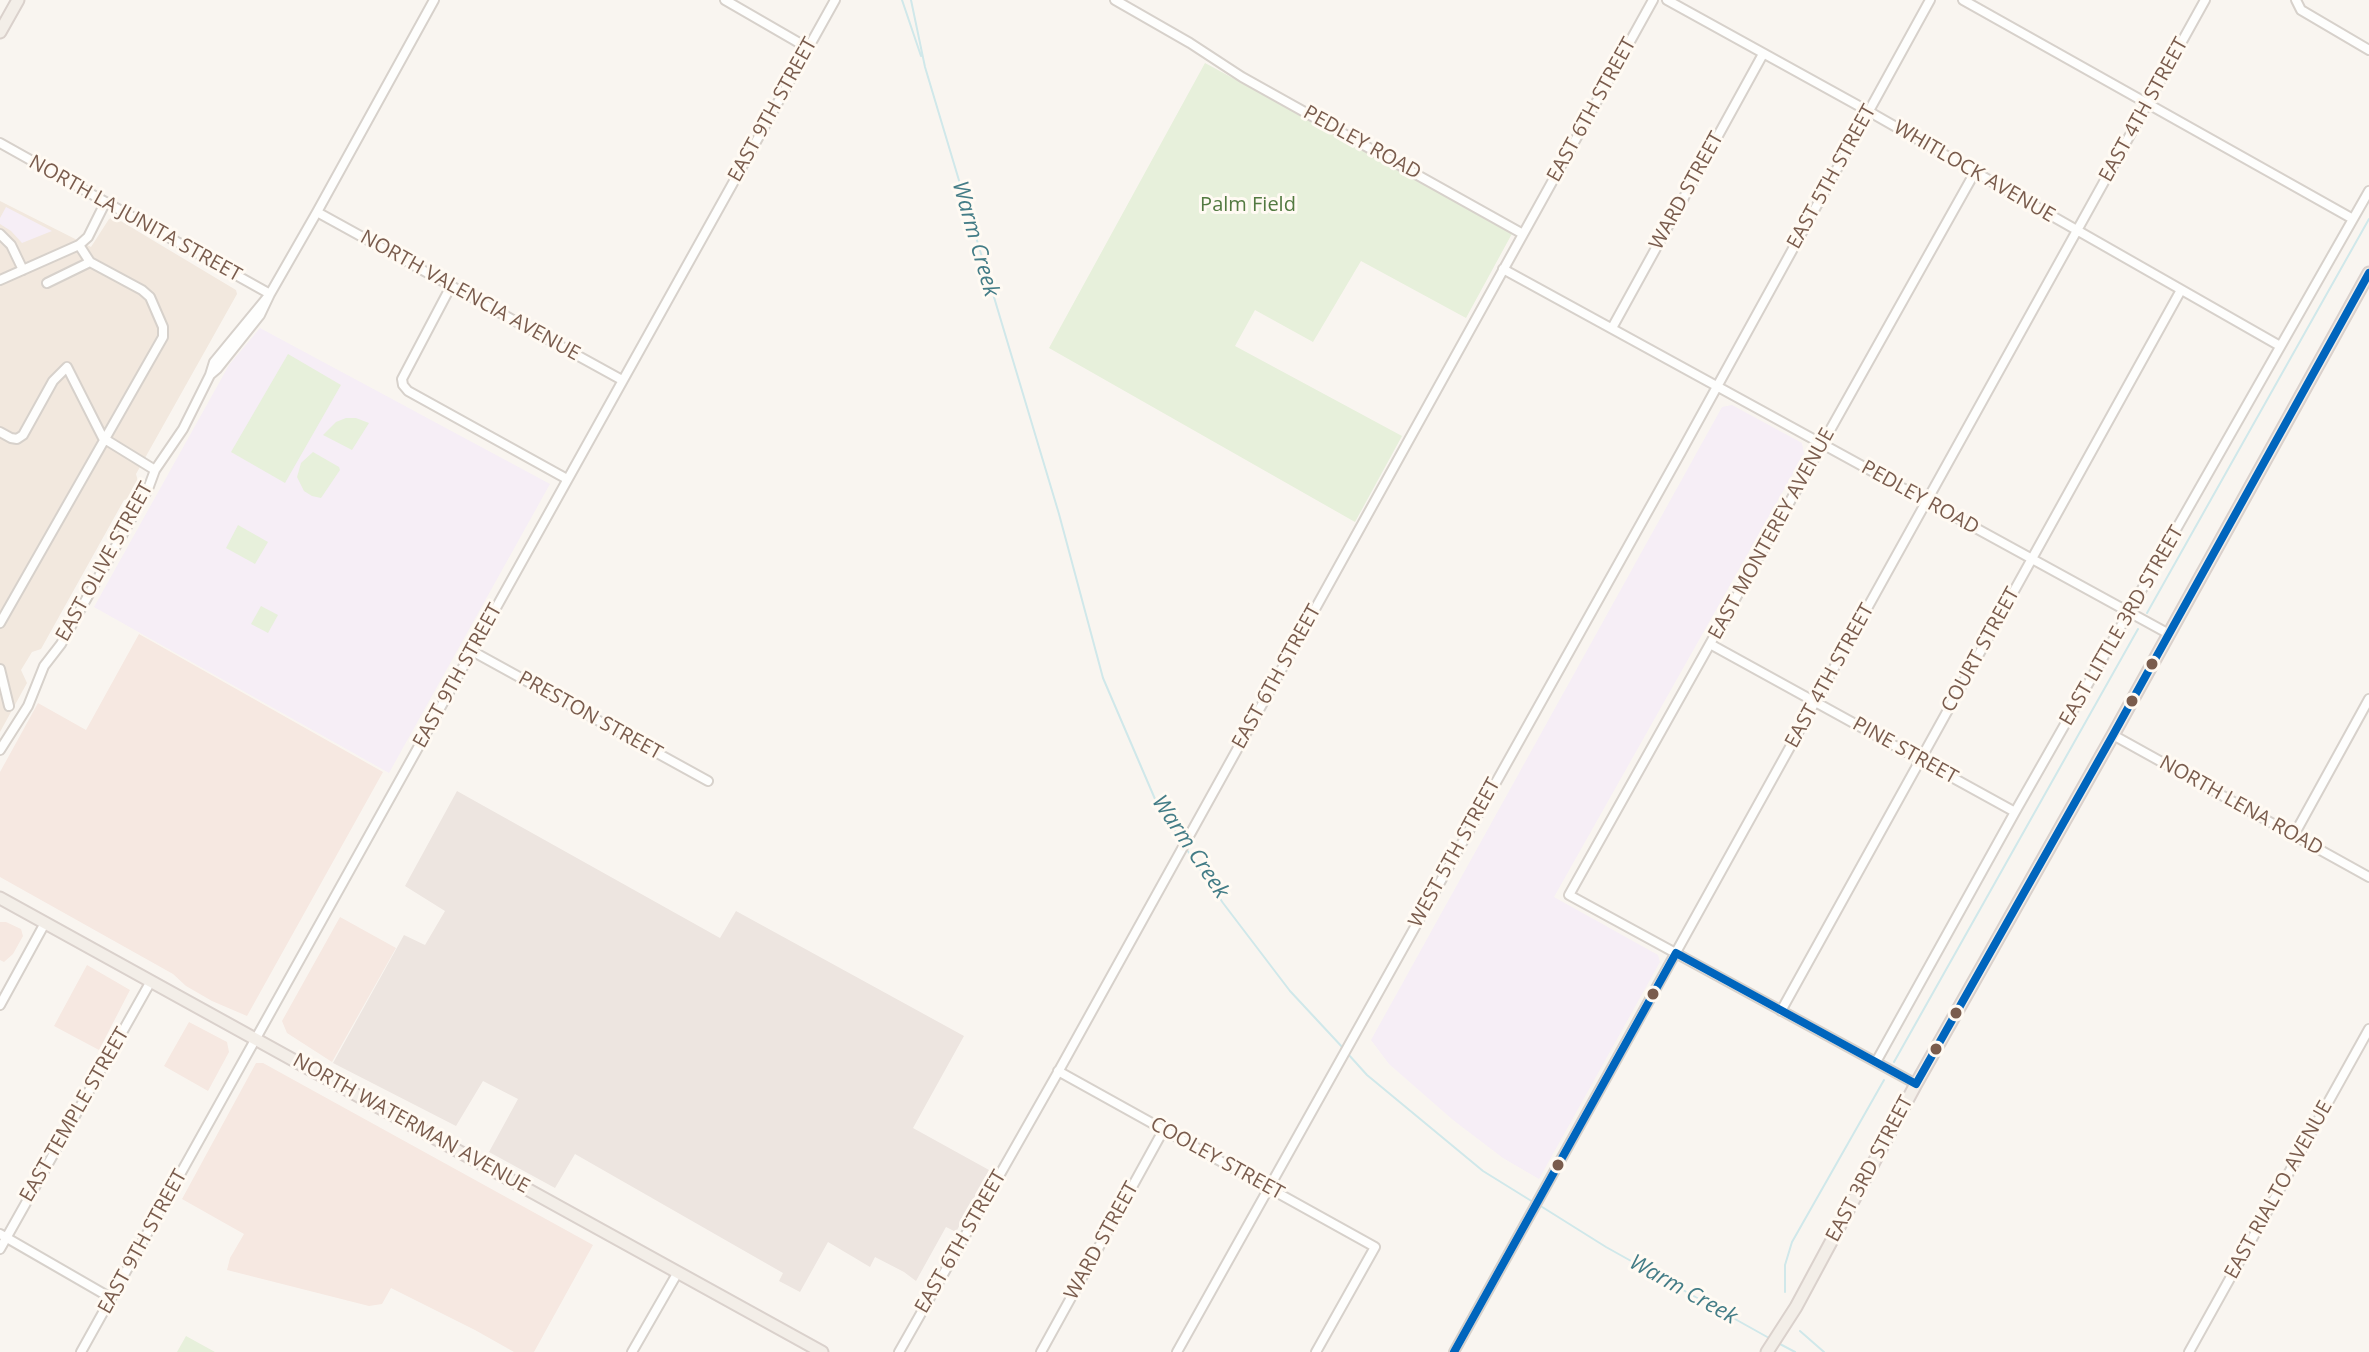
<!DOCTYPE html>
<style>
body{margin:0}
canvas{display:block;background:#f9f5f0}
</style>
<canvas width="2369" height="1352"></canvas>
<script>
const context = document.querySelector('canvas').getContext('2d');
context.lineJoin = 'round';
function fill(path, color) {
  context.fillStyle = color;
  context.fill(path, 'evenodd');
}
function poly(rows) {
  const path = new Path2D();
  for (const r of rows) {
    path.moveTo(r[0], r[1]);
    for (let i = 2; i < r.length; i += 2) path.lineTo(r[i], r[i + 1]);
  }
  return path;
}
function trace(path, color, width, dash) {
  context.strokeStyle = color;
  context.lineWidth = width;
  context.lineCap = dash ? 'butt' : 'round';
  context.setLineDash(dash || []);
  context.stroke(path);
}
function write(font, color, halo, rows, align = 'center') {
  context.font = font + ' "Open Sans",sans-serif';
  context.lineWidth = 6;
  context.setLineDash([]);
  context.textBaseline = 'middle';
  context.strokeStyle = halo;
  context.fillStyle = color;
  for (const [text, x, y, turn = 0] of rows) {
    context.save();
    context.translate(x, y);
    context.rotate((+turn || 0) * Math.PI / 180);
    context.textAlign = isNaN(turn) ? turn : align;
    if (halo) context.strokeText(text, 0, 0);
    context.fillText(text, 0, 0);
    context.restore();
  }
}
fill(poly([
 [0,201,91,247,109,219,114,217,236,290,237,294,136,474,139,485,132,498,124,500,41,649,32,652,21,670,27,683,0,732]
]), '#f2e8de');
fill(poly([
 [139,634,383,772,247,1016,212,1001,186,986,173,974,0,877,0,772,38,703,86,730],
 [340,917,396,948,332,1062,287,1033,282,1021],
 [0,922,6,922,21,929,23,936,13,954,4,962,0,960],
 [87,965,130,990,99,1050,54,1026],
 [189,1022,227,1042,229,1052,208,1091,164,1066],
 [256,1063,263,1063,593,1245,534,1352,514,1352,475,1330,391,1288,382,1304,369,1306,227,1270,230,1258,244,1234,182,1199]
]), '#f6e8e1');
fill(poly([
 [457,791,720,938,736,911,964,1036,913,1128,989,1170,956,1232,946,1227,916,1281,904,1272,875,1257,870,1267,828,1242,800,1292,779,1281,783,1273,575,1154,555,1188,489,1152,518,1099,483,1081,456,1126,333,1063,404,935,425,945,445,911,405,886]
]), '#ede5e0');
fill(poly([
 [6,207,52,231,22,243,11,231,0,224,0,218],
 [260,328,550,484,389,773,94,607,229,365],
 [1732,405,1802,443,1804,454,1554,897,1658,955,1660,962,1539,1179,1503,1158,1453,1120,1389,1064,1371,1040,1722,407]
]), '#f6eef6');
fill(poly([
 [1205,63,1514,230,1466,318,1361,261,1313,342,1255,310,1235,346,1402,436,1355,522,1049,348],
 [288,354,341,385,285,483,231,452],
 [356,418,369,423,352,450,323,435,336,422,346,418],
 [313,452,339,467,340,470,321,498,312,496,304,491,297,477,301,463],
 [238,525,268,542,255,564,226,548],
 [261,606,278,615,268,633,251,624],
 [186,1336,215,1352,177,1352]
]), '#e7f0db');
trace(poly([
 [902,0,921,56],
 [911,0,925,67,1059,514,1103,678,1158,806,1182,841],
 [2147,613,2369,219],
 [1185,847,1223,903,1290,991,1344,1049],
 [1348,1054,1367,1075,1483,1171,1533,1202],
 [1894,1062,2138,629],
 [1539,1205,1606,1247,1769,1338],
 [1785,1292,1785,1265,1792,1242,1884,1080],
 [1800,1331,1824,1352],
 [1778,1343,1795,1352]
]), '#d0e8ea', 2);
const minor = poly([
 [725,0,808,48],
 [1115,0,1190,43,1242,77,1523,234],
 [1667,0,1868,111,2280,346],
 [1963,0,2353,219],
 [2296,0,2301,10,2369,50],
 [0,143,270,294],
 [317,212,622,380],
 [0,234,11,245,23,270],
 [1503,269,2169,634],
 [0,280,79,245,88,237,105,203],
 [47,283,90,262],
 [451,286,402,379,403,385,408,391,567,479],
 [1612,328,1763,54],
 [210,375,217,369,260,315,270,294,317,212,434,0],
 [0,432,11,438,17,439,23,435,53,381,67,367,103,438,155,470],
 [0,623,163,337,163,327,150,297,142,290,90,262,79,245],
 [1710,644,2015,812],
 [472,651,708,781],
 [0,669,9,706],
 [2113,735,2369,877],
 [0,750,28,706,44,666,61,644,148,489,155,470,183,429,210,375,214,362,270,294],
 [2294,835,2369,699],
 [0,1005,45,923],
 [1781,1011,2181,290],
 [1876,1062,2015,812,2369,191],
 [1058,1071,1375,1247,1316,1352],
 [1916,1084,1569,895,1975,172],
 [0,1234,111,1298],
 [0,1249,151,981],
 [81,1352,835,0],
 [632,1352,678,1272],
 [899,1352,1057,1074,1653,0],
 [1041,1352,1164,1129],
 [1177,1352,1681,452,1930,0],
 [1454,1352,2205,0],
 [2189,1352,2369,1029]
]);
const major = poly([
 [0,32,18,0],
 [0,898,822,1352],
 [1767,1352,1796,1307,1916,1084,2113,735,2369,273]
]);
trace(minor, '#d7d1cb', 12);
trace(major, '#dad1cc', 15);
trace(minor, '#fefefd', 8);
trace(major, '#f3eee8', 11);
trace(poly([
 [1454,1352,1676,953,1916,1084,2113,735,2369,273]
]), '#0065bd', 8);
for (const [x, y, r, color] of [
 [2152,664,7,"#7a5c4d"],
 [2132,701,7,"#7a5c4d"],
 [1653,994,7,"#7a5c4d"],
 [1956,1013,7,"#7a5c4d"],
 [1936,1049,7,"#7a5c4d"],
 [1558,1165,7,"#7a5c4d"]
]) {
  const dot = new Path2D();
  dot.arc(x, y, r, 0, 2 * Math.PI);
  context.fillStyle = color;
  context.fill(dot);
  trace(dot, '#fffaf3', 3);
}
write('20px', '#7a5c4d', '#fffaf3', [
 ["EAST 9TH STREET",773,110,-61],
 ["EAST 6TH STREET",1592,110,-61],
 ["EAST 4TH STREET",2144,110,-61],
 ["PEDLEY ROAD",1362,143,29],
 ["WHITLOCK AVENUE",1974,172,30],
 ["EAST 5TH STREET",1832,177,-61],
 ["WARD STREET",1687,191,-61],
 ["NORTH LA JUNITA STREET",135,219,29],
 ["NORTH VALENCIA AVENUE",470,296,29],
 ["PEDLEY ROAD",1920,498,29],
 ["EAST MONTEREY AVENUE",1772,534,-61],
 ["EAST OLIVE STREET",105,562,-61],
 ["EAST LITTLE 3RD STREET",2122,626,-60],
 ["COURT STREET",1981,650,-61],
 ["EAST 9TH STREET",458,676,-61],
 ["EAST 4TH STREET",1830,676,-61],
 ["EAST 6TH STREET",1277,677,-61],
 ["PRESTON STREET",590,716,29],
 ["PINE STREET",1905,751,29],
 ["NORTH LENA ROAD",2241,806,29],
 ["WEST 5TH STREET",1455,853,-61],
 ["EAST TEMPLE STREET",75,1115,-60],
 ["NORTH WATERMAN AVENUE",411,1124,29],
 ["COOLEY STREET",1217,1159,29],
 ["EAST 3RD STREET",1870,1169,-62],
 ["EAST RIALTO AVENUE",2279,1190,-61],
 ["WARD STREET",1102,1241,-61],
 ["EAST 9TH STREET",143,1242,-61],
 ["EAST 6TH STREET",961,1242,-60]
]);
write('20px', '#537a41', '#fffaf3', [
 ["Palm Field",1248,205]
]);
write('italic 22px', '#437c86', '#fffaf3', [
 ["Warm Creek",975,239,74],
 ["Warm Creek",1190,847,56],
 ["Warm Creek",1683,1290,29]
]);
</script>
